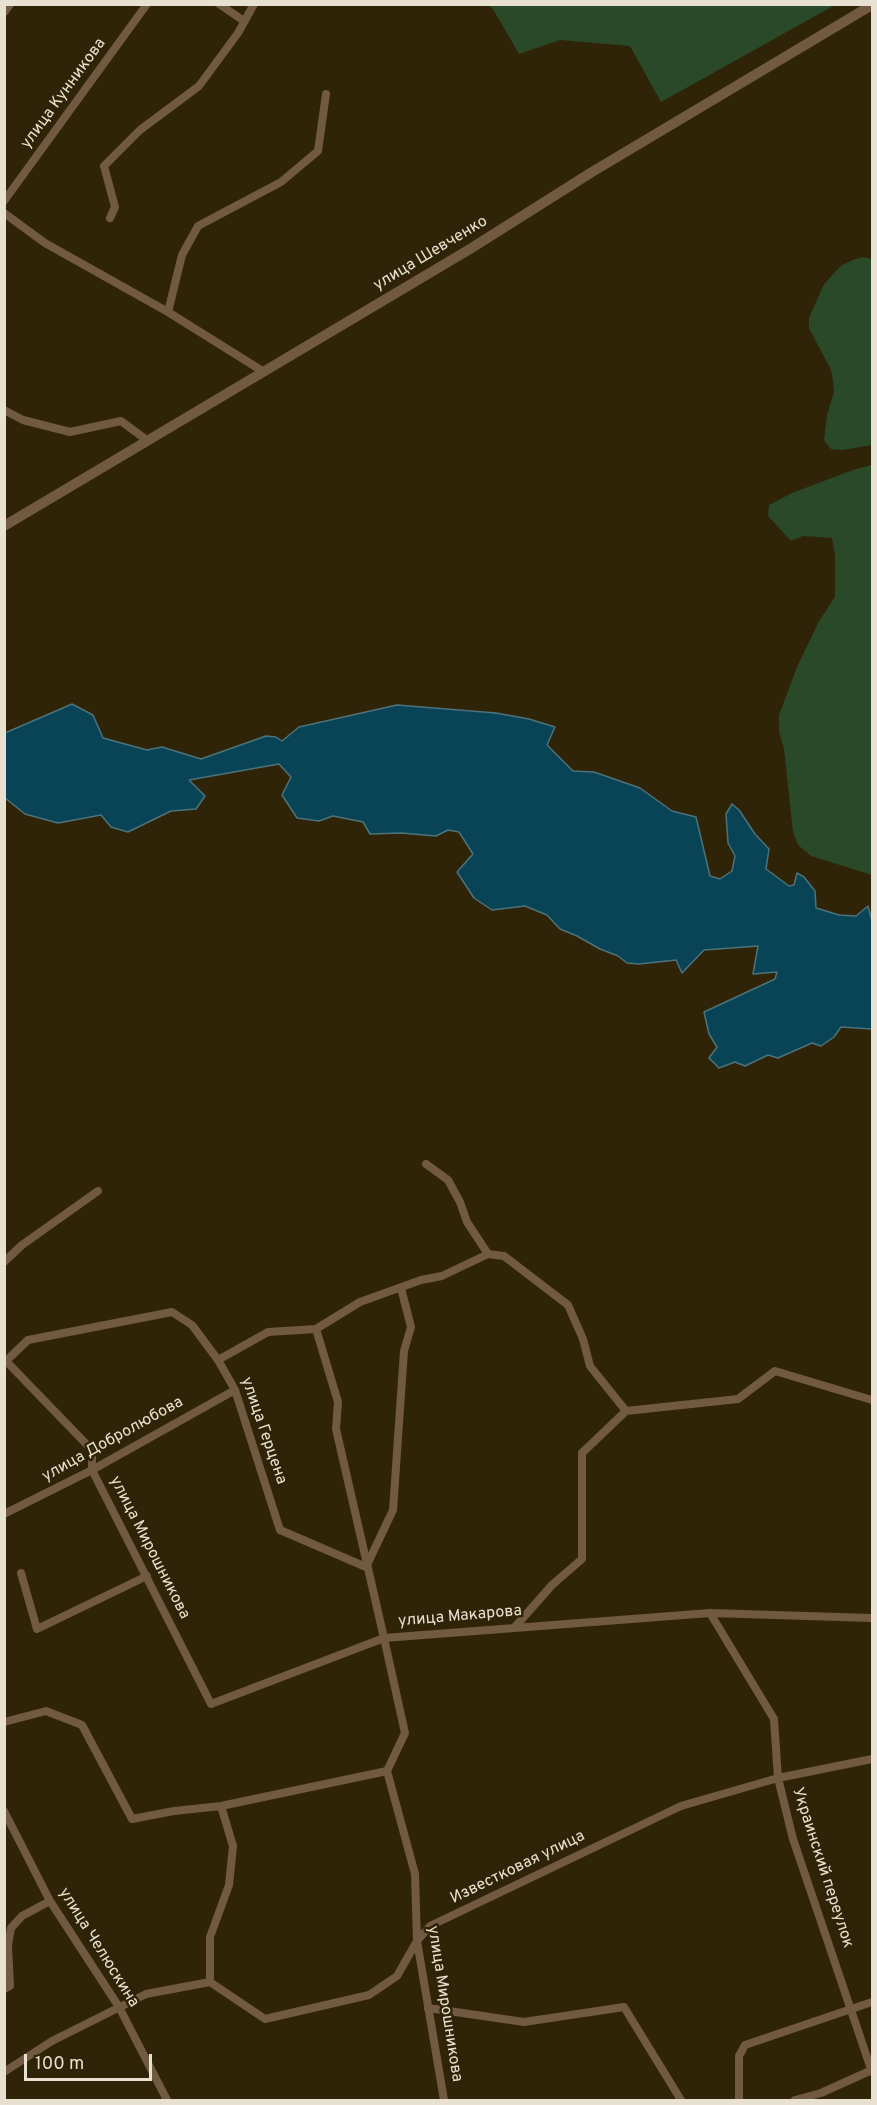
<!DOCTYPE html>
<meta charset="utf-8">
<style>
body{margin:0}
#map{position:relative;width:877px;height:2105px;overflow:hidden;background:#302408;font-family:Overpass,sans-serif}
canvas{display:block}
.frame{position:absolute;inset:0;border:6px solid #e8e1d1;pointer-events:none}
.scale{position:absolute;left:24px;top:2054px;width:128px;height:27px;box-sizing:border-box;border:3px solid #e8e1d1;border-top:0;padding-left:8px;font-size:18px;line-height:21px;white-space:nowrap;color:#e8e1d1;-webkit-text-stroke:4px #302408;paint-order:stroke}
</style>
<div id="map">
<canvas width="877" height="2105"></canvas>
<div class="frame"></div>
<div class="scale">100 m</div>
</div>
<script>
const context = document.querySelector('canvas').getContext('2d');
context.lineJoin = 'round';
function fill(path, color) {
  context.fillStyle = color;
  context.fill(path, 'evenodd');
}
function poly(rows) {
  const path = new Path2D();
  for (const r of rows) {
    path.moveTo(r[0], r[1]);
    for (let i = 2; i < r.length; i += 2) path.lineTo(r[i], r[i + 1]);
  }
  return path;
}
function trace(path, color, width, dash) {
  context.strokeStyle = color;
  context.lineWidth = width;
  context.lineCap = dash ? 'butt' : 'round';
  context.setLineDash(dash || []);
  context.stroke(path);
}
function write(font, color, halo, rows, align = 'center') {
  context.font = font + ' Overpass,sans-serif';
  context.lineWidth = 5;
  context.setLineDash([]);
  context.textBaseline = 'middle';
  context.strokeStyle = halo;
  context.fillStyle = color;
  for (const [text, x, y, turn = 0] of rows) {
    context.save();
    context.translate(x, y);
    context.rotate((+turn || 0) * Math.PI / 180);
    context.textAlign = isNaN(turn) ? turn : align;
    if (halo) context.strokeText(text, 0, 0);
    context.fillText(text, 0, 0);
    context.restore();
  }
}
fill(poly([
 [488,5,835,5,661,102,630,46,560,40,519,54,493,9],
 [863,257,872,259,872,445,843,450,831,449,824,440,827,415,834,392,833,381,831,370,809,328,809,318,823,286,832,275,842,265,855,259],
 [872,465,872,875,811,856,798,845,793,832,784,749,779,731,779,715,797,667,819,621,835,597,835,555,832,538,803,536,791,541,768,516,769,505,792,493,853,470]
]), '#294929');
const water = poly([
 [72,704,93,715,103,738,147,750,162,747,201,759,266,736,276,737,282,741,299,727,397,705,496,713,529,719,555,727,547,745,573,771,594,772,640,788,672,811,696,817,710,876,720,879,732,871,735,856,728,843,726,814,732,804,739,810,755,834,769,849,766,869,789,886,794,885,797,873,804,877,815,891,816,908,839,915,856,916,868,906,872,921,872,1029,841,1027,834,1037,821,1046,812,1043,778,1058,768,1055,745,1066,735,1062,719,1068,709,1058,717,1047,709,1034,704,1012,775,979,777,972,753,974,758,946,704,950,682,973,676,960,639,964,627,963,618,956,600,949,577,936,560,929,547,915,525,906,492,910,474,898,457,872,473,854,459,832,448,830,436,836,401,833,370,834,363,822,333,816,319,821,297,818,282,795,291,777,279,764,189,780,205,796,196,809,171,811,128,832,111,827,101,815,58,823,25,814,5,798,5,733,72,704]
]);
fill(water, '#094456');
trace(water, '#4c737b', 1.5);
trace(poly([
 [219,4,244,21],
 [4,201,147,4],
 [4,213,45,243,168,312,264,372],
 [110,218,115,207,104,166,140,130,199,86,238,33,254,4],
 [168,312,182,255,198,226,281,182,318,151,326,94],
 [4,410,23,420,70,432,121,421,148,441],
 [426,1164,448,1180,460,1202,467,1222,488,1254],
 [4,1262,22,1245,98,1191],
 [218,1360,268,1332,316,1329,360,1302,421,1280,442,1276,488,1254,504,1256,568,1305,583,1339,590,1366,626,1411,738,1399,775,1371,872,1400],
 [6,1361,92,1450,92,1470,211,1704,384,1638,336,1429,338,1402,316,1329],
 [6,1361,28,1340,172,1312,192,1325,218,1360,235,1390,280,1530,366,1567,393,1510,404,1351,411,1327,401,1288],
 [4,1514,92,1470,235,1390],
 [21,1573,37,1629,147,1576],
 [710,1613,774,1719,778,1778,793,1839,872,2072],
 [515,1627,552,1585,582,1559,582,1453,626,1411],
 [4,1722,46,1711,82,1725,132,1819,174,1811,221,1806,387,1771],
 [387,1771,405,1733,384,1638,710,1613,872,1618],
 [387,1771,415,1874,417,1941,444,2100],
 [221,1806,233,1846,229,1885,210,1937,210,1982,265,2019,369,1995,397,1976,417,1941,430,1926,681,1806,778,1778,872,1759],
 [4,1811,50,1901,119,2007,167,2100],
 [4,1989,10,1986,8,1945,11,1928,22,1916,50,1901],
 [428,2008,524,2022,624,2007,681,2100],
 [4,2072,52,2041,146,1994,210,1982],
 [739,2099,739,2056,745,2045,872,2002],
 [795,2100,821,2093,872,2070]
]), '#715a41', 8);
trace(poly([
 [4,11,9,4],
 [4,526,470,249,592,172,872,5]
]), '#715a41', 10);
write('16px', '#e8e1d1', '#302408', [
 ["улица Кунникова",64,94,-54],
 ["улица Шевченко",431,254,-31],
 ["улица Герцена",263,1431,71],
 ["улица Добролюбова",113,1440,-29],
 ["улица Мирошникова",149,1548,63],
 ["улица Макарова",460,1617,-5],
 ["Известковая улица",518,1868,-26],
 ["Украинский переулок",822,1868,72],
 ["улица Челюскина",98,1948,58],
 ["улица Мирошникова",444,2004,81]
]);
</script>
